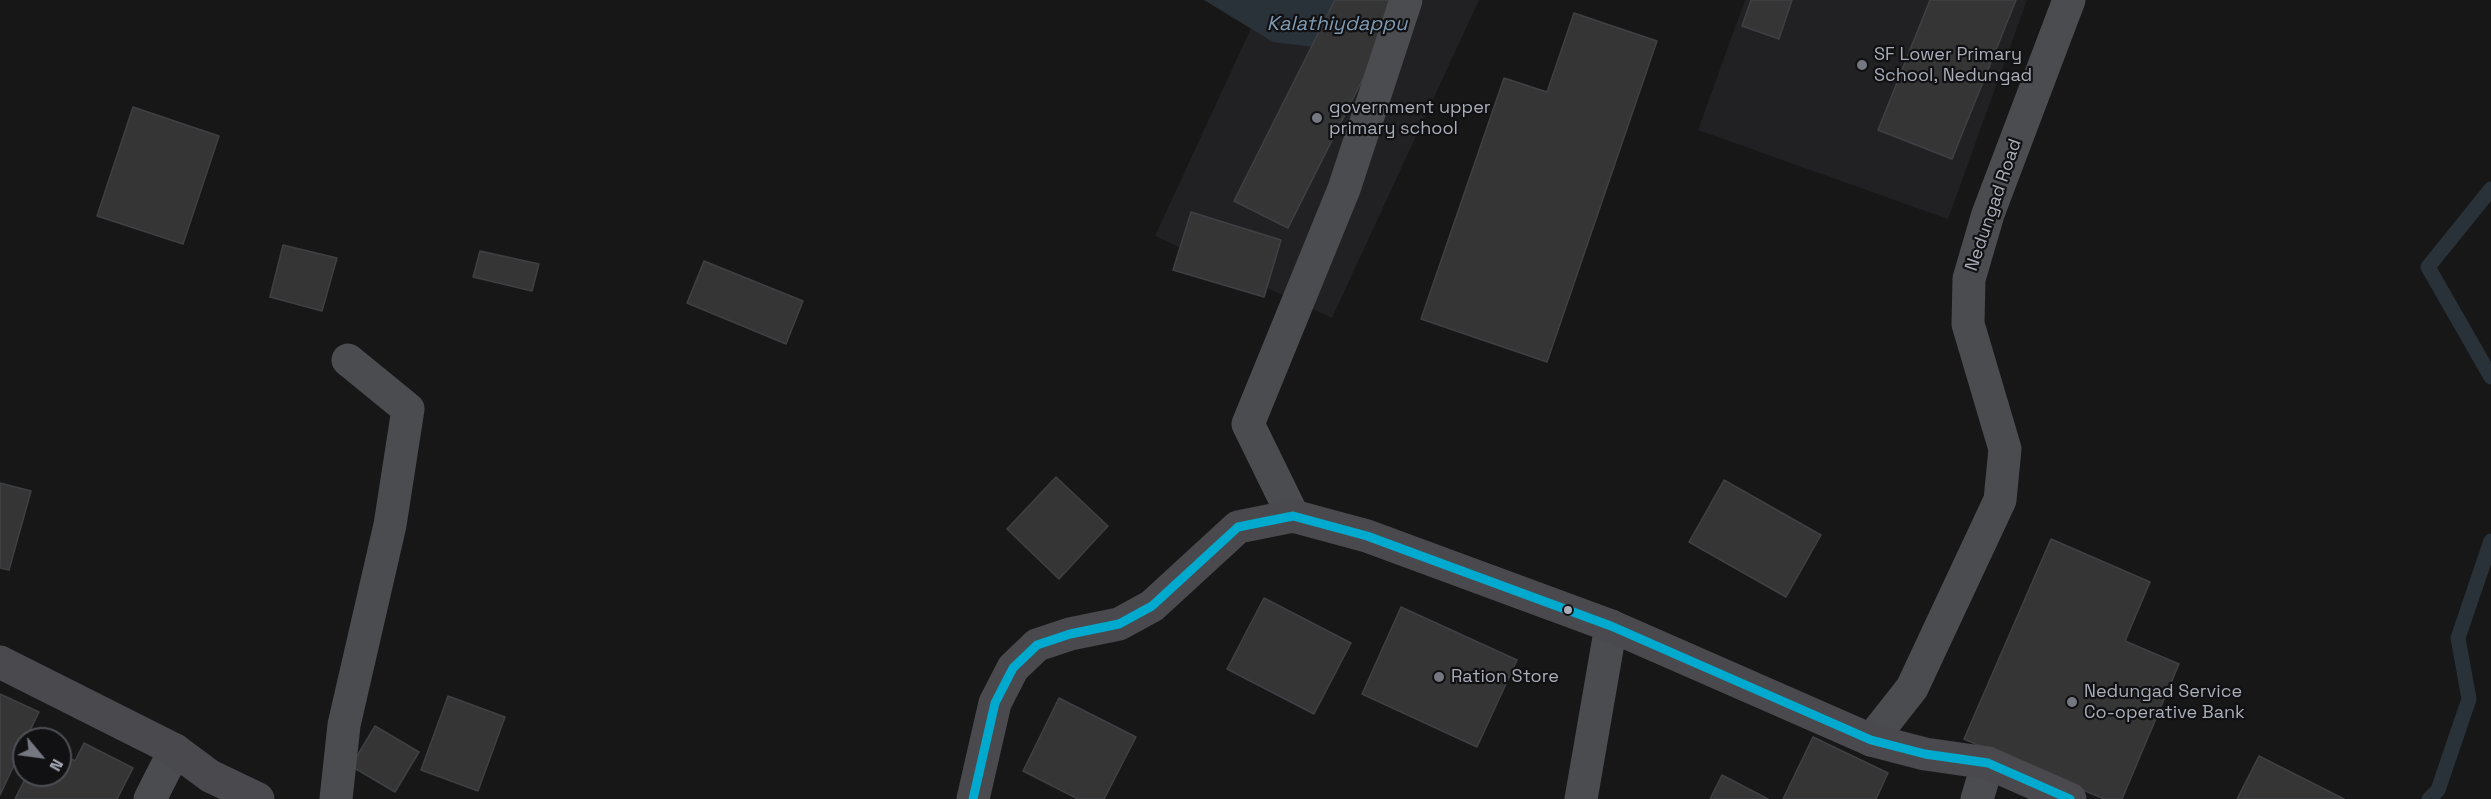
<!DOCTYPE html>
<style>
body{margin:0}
#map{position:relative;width:2491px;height:799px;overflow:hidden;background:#171717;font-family:"Space Grotesk",sans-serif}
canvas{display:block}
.north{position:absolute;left:12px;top:727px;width:60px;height:60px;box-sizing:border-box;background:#111113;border:2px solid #4d4f55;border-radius:50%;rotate:119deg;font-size:16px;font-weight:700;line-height:24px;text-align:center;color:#a8adb8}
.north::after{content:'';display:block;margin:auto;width:21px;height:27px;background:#757880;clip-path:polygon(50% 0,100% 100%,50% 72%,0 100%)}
</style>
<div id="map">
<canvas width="2491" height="799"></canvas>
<div class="north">N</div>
</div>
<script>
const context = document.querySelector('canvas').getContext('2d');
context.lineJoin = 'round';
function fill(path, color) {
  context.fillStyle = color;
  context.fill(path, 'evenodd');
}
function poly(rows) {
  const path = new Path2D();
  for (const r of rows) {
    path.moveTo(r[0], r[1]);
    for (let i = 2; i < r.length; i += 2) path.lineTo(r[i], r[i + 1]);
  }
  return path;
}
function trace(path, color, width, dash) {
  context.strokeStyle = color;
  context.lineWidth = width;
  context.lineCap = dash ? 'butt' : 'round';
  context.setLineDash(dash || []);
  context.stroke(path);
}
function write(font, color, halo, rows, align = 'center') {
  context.font = font + ' "Space Grotesk",sans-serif';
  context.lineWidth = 4.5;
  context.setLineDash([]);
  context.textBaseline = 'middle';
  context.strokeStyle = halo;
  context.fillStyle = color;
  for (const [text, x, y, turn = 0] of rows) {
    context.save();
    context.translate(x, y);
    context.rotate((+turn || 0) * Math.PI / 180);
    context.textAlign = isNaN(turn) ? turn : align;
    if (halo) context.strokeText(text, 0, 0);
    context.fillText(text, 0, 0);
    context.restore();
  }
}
fill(poly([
 [1264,0,1479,0,1332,318,1155,236],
 [1745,0,2027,0,1948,219,1698,130]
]), '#212123');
fill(poly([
 [1204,0,1390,0,1348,51,1273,42]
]), '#2a3239');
trace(poly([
 [2491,189,2428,267,2491,377],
 [2429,799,2438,790,2469,699,2458,638,2491,541]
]), '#2a3239', 15);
const building = poly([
 [1335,0,1389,0,1400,5,1288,228,1234,201,1335,0],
 [1751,0,1792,0,1779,39,1742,26,1751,0],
 [1930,0,2016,0,1952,159,1878,130,1930,0],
 [1574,13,1657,41,1547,362,1421,319,1504,78,1547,92,1574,13],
 [133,107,219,136,183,244,97,216,133,107],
 [1191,212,1281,240,1264,297,1173,270,1191,212],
 [283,245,337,258,322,311,270,297,283,245],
 [480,251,539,264,532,291,473,277,480,251],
 [704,261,803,301,786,344,687,303,704,261],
 [1056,477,1108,526,1059,579,1007,529,1056,477],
 [1724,480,1821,535,1786,597,1689,542,1724,480],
 [0,483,31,491,9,570,0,568,0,483],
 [2051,539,2150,582,2125,641,2179,664,2122,799,2104,799,1964,739,2051,539],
 [1264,598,1351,643,1314,714,1227,669,1264,598],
 [1401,607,1517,660,1477,747,1362,694,1401,607],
 [0,694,39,712,26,739,24,739,24,744,0,795,0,694],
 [448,696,505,717,478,791,421,770,448,696],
 [1059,698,1136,737,1104,799,1078,799,1023,771,1059,698],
 [375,726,419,752,395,792,351,766,375,726],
 [1813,737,1888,773,1876,799,1783,799,1813,737],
 [84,743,133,768,117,799,15,799,27,775,60,775,60,753,75,761,84,743],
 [2259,756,2344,799,2237,799,2259,756],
 [1722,775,1768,799,1710,799,1722,775]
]);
fill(building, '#353536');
trace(building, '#3f4043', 1.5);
trace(poly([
 [1293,516,1248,424,1344,189,1406,0],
 [150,799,175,750],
 [336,799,344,725,390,525,408,409,348,360],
 [1581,799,1611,626],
 [1977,799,1988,763]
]), '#4b4c50', 33);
trace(poly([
 [1871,740,1912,688,2000,500,2005,449,1968,324,1969,279,1988,214,2069,0]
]), '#4b4c50', 33);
trace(poly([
 [0,662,175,750,210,776,258,799],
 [973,799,995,703,1013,668,1037,645,1070,634,1119,624,1152,606,1238,527,1293,516,1367,536,1611,626,1871,740,1925,754,1988,763,2070,799]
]), '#4a4a4e', 33);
trace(poly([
 [973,799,995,703,1013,668,1037,645,1070,634,1119,624,1152,606,1238,527,1293,516,1367,536,1611,626,1871,740,1925,754,1988,763,2070,799]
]), '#00a9ce', 9);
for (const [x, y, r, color] of [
 [1862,65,6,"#757880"],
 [1317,118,6,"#757880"],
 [1568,610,5,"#a8adb8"],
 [1439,677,6,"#757880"],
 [2072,702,6,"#757880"]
]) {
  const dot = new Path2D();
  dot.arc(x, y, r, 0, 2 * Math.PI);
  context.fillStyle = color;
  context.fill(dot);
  trace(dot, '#111113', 2);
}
write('18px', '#a8adb8', '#111113', [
 ["SF Lower Primary",1874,55],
 ["School, Nedungad",1874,76],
 ["government upper",1329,108],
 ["primary school",1329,129],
 ["Ration Store",1451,677],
 ["Nedungad Service",2084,692],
 ["Co-operative Bank",2084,713]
], 'left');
write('18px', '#a8adb8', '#111113', [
 ["Nedungad Road",1994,205,-71]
]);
write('italic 20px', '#7f9bb3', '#111113', [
 ["Kalathiydappu",1337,25]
]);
</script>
